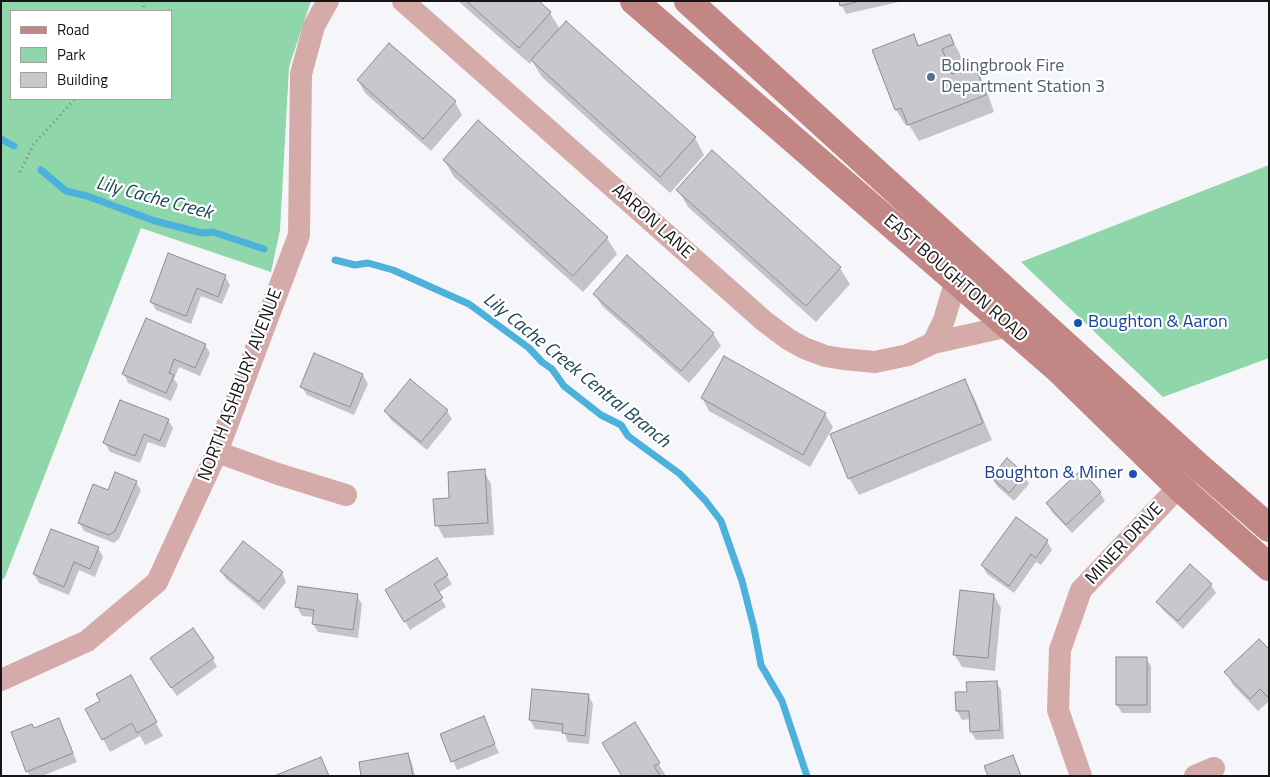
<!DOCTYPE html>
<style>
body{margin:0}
#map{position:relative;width:1270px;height:777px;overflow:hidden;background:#f6f6fa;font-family:"Titillium Web",sans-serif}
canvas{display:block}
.frame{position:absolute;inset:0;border:2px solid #151517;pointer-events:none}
.legend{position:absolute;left:10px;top:10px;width:162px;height:90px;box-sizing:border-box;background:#fff;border:1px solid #a1a1a2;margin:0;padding:6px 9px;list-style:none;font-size:15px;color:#151517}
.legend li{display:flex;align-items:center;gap:10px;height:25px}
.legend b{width:25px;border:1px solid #a1a1a2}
</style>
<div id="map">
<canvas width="1270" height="777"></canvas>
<div class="frame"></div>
<ul class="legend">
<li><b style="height:6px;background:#c28684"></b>Road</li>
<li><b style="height:14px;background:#90d6ab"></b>Park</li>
<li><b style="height:14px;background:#c8c8cc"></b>Building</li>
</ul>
</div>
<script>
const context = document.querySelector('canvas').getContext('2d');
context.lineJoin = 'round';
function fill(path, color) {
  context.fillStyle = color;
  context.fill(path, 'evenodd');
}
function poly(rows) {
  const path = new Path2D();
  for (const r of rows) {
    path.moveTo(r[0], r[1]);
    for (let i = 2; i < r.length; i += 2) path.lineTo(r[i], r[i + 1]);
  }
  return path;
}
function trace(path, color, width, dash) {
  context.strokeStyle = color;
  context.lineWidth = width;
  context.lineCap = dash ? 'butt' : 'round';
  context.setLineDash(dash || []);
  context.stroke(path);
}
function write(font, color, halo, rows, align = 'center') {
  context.font = font + ' "Titillium Web",sans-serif';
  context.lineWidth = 4.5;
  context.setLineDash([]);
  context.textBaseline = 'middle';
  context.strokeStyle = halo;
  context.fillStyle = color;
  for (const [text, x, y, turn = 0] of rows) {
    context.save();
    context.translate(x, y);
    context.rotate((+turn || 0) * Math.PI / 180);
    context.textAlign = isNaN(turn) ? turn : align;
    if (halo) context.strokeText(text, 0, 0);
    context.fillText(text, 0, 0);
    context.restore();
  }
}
fill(poly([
 [1,1,311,1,289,67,280,230,271,272,141,228,5,577,1,581],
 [11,11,171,11,171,99,11,99],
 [1269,165,1269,358,1163,397,1021,262]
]), '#90d6ab');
fill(poly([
 [458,1,537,1,550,13,560,29,695,138,704,155,670,193,542,77,532,61,530,64],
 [840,1,903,1,846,14],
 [913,35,920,47,950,36,959,52,962,61,950,66,954,74,974,67,984,83,994,112,919,141,909,125,906,126,896,110,873,51],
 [358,80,455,102,462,115,431,151,365,93],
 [444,160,607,238,617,254,583,292,454,177],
 [678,190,840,268,850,284,816,322,688,207],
 [225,276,230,285,222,304,201,296,191,324,156,310,151,301],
 [595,294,713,333,721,346,689,383,602,306],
 [205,345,210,353,200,376,179,367,174,379,178,385,171,401,128,383,124,374],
 [363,375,368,384,354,415,307,395,302,387],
 [964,380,974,397,992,440,859,495,849,478],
 [702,398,825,414,833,427,810,467,709,411],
 [447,411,452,419,427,450,391,420,386,412],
 [168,420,173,428,165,448,148,442,140,463,110,452,105,443],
 [1007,460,1024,475,1029,484,1014,501,997,486,992,478],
 [484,471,491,484,494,535,444,538,437,525,450,499],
 [136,482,141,490,119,539,114,543,84,531,79,522,109,492],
 [1100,493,1105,501,1072,533,1052,512,1047,503],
 [1016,518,1047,541,1052,550,1041,565,1036,562,1014,593,987,574,982,565],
 [98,548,103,557,95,577,79,570,69,595,39,583,34,574],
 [437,560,452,584,438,593,446,607,410,630,387,591],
 [221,571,282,573,286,582,264,610,226,579],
 [1211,585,1216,593,1183,629,1163,610,1158,602],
 [994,595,1001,608,995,671,962,667,954,654],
 [357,596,362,604,358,638,318,632,313,624,314,617,302,616,297,607],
 [1269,651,1269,701,1258,711,1233,685,1226,672],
 [1146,658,1151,666,1151,713,1122,713,1117,705],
 [213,659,217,667,177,696,157,667],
 [996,682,1001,690,1004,739,976,740,971,732,970,719,962,720,957,711,968,693],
 [138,690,163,736,145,745,140,736,110,752,103,739],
 [534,690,588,695,593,704,589,744,568,742,564,732,535,729,530,720],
 [483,718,499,753,457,770,442,735],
 [59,720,77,762,42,776,30,776,27,771,34,729],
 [408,754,412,763,415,776,363,776],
 [1013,756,1022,776,989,776],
 [658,763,666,776,623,776]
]), '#0003');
trace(poly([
 [1,139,14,146],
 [41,170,66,191,87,196,155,221,202,233,213,232,264,249],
 [335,260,355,265,368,263,393,270,469,304,529,348,542,362,552,369,564,386,601,415,621,425,628,436,680,474,705,500,721,521,742,581,754,628,761,665,782,701,807,776]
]), '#4cb1db', 7);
const building = poly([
 [466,1,539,1,551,12,519,48,466,1],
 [839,1,860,1,840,6,839,1],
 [566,21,696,137,660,177,531,60,566,21],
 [914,34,918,46,950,34,954,44,942,49,952,74,975,65,986,95,908,125,901,108,895,110,872,50,914,34],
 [389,43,456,101,423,139,357,80,389,43],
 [478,120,608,237,573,276,443,160,478,120],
 [712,150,841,267,806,306,676,190,712,150],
 [168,253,226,275,218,297,197,288,186,316,150,302,168,253],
 [627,255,714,333,681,371,593,294,627,255],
 [146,318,206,344,195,368,174,359,169,373,174,375,166,393,122,374,146,318],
 [314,353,363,374,350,407,300,387,314,353],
 [724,356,826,413,803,455,701,398,724,356],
 [410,379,448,410,421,442,384,411,410,379],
 [965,379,983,423,848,479,830,434,965,379],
 [120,400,169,419,160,441,144,434,135,456,103,443,120,400],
 [1007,458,1025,474,1009,493,991,477,1007,458],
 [485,469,488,523,435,526,433,499,449,498,448,472,485,469],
 [1081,470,1101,492,1066,525,1046,503,1081,470],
 [115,472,137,481,115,531,109,535,78,523,93,484,108,490,115,472],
 [1016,517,1048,540,1036,558,1031,554,1009,586,981,565,1016,517],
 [51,529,99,547,90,569,74,562,64,587,33,574,51,529],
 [243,541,283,572,259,602,220,571,243,541],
 [437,558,448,575,434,584,443,598,404,622,385,590,437,558],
 [1190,564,1212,584,1178,621,1156,602,1190,564],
 [298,586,358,594,353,630,312,624,314,610,295,607,298,586],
 [960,590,994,594,988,658,953,655,960,590],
 [193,628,214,658,171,688,150,658,193,628],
 [1259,639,1269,649,1269,698,1260,689,1250,699,1224,672,1259,639],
 [1116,657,1147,657,1147,705,1116,705,1116,657],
 [131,675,157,722,137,733,132,723,102,740,85,709,100,701,96,694,131,675],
 [997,681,1000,730,970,732,969,711,956,711,955,692,967,692,966,682,997,681],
 [532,689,589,694,585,736,562,733,563,724,529,720,532,689],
 [484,716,495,744,451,762,440,734,484,716],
 [59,718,73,753,26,772,11,732,32,724,34,728,59,718],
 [635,722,660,763,654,766,660,776,622,776,602,743,635,722],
 [408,753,413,776,361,776,359,762,408,753],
 [1013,755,1021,776,988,776,984,766,1013,755],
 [321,757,329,776,274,776,321,757]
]);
fill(building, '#c8c8cc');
trace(building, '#8d8d91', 1);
trace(poly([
 [143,1,144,11],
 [20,172,33,145,75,99]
]), '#828285', 3, [1, 4]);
trace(poly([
 [403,1,764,321,788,339,804,348,825,356,843,359,875,362,908,355,933,343,1009,326],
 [933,343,944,320,956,280],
 [217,452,278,474,346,495],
 [1,680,87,641,157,582,217,452,299,235,301,74,314,26,328,1],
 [1081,776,1058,710,1060,650,1081,590,1190,475],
 [1195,776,1214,768]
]), '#d5aba9', 22);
trace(poly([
 [634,1,1058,369,1179,487,1269,567],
 [688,1,1198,466,1269,528]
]), '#c28684', 28);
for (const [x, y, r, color] of [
 [931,77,5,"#5c6f8a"],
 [1078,323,5,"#1a4fb4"],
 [1133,474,5,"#1a4fb4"]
]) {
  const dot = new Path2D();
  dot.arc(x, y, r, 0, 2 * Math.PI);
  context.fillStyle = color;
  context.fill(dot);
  trace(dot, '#fff', 2);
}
write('18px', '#4e5e75', '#fff', [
 ["Bolingbrook Fire",941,67],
 ["Department Station 3",941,88]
], 'left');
write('18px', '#151517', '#fff', [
 ["AARON LANE",652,222,42],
 ["EAST BOUGHTON ROAD",955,279,41],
 ["NORTH ASHBURY AVENUE",241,385,-69],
 ["MINER DRIVE",1125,544,-47]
]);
write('18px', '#164399', '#fff', [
 ["Boughton & Aaron",1088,323],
 ["Boughton & Miner",1123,474,"right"]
], 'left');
write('italic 19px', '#1c4759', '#fff', [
 ["Lily Cache Creek",154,199,15],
 ["Lily Cache Creek Central Branch",576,371,39]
]);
</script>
